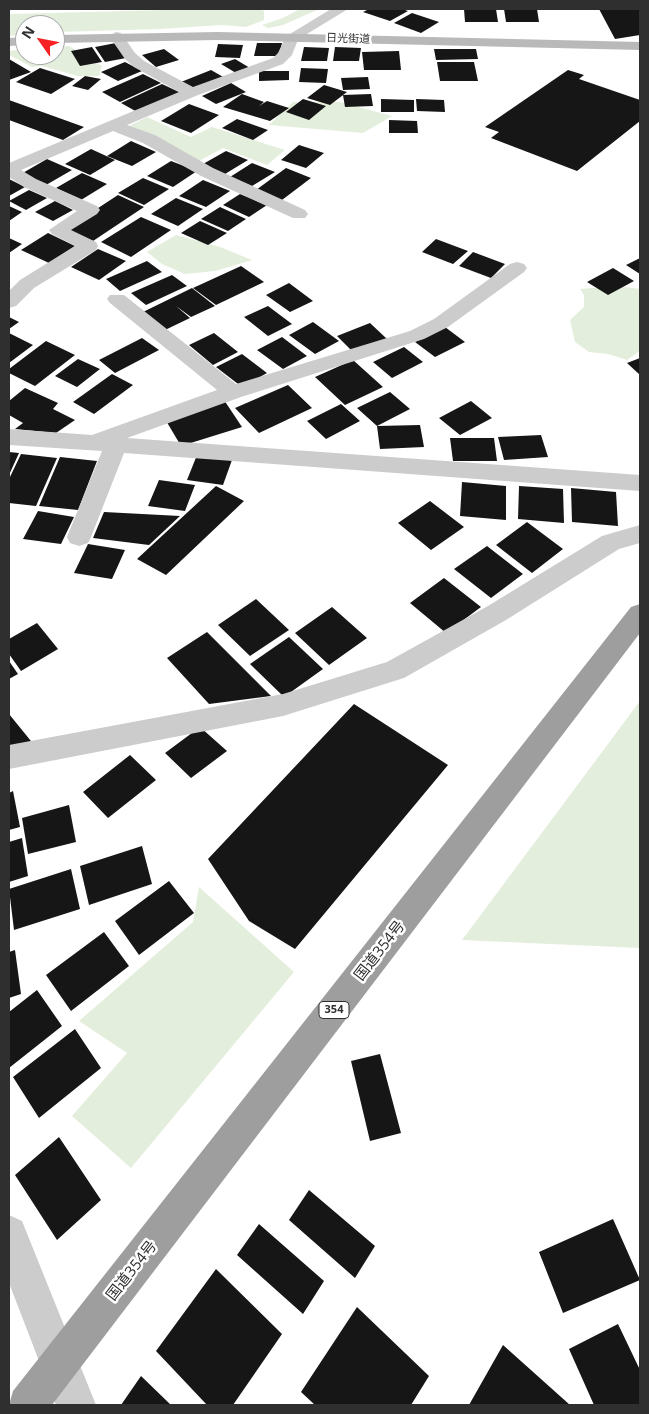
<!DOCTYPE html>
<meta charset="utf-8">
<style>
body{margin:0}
#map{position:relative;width:649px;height:1414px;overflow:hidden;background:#fff;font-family:"Open Sans",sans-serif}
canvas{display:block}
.frame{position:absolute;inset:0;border:10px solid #2f2f2f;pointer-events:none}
.north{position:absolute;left:15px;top:15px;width:50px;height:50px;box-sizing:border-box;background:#fff;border:1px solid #acacac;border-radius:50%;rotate:303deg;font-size:14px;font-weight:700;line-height:20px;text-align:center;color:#2f2f2f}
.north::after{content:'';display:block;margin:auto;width:18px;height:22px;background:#f62122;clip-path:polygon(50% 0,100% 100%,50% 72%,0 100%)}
</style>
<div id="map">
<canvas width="649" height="1414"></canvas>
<div class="frame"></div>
<div class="north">N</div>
</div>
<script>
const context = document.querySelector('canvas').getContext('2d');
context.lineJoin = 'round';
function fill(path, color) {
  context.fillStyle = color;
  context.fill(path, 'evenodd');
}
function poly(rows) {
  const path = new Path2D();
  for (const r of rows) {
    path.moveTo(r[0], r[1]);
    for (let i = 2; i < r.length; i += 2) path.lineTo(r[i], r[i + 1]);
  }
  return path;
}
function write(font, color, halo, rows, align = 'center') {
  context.font = font + ' "Open Sans","Noto Sans JP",sans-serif';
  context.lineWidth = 5;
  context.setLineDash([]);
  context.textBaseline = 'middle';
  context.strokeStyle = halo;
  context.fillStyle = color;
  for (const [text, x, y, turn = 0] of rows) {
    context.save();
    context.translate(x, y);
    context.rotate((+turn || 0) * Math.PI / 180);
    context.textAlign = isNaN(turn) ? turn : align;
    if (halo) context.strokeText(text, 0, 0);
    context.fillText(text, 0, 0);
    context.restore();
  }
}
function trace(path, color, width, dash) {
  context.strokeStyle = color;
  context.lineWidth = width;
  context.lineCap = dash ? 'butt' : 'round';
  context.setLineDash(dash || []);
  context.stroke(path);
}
fill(poly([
 [206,9,258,9,264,11,264,20,246,27,222,25,160,29,55,32,55,25,25,25,25,34,9,36,9,14],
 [300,9,319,9,283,25,268,28,262,25,283,18],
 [69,46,102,66,99,76,78,76,42,66,32,67,9,55,9,51,25,49,25,55,55,55,55,47],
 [293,102,340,102,392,116,363,133,269,125],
 [147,117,191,137,212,127,285,150,267,165,223,148,199,161,127,127],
 [176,235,220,247,252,260,215,271,185,274,162,264,147,252],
 [618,286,640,289,640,351,627,360,608,354,589,352,575,342,570,320,584,307,584,295,580,289],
 [640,701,640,948,462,940],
 [199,887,294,972,131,1168,72,1116,127,1053,79,1021,193,922]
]), '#e4eedc');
fill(poly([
 [369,9,402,9,408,11,390,21,363,12],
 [464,9,496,9,498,22,465,22],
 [504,9,537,9,539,22,506,22],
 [599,9,640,9,640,35,615,39],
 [412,13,439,22,421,33,394,23],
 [116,43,126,58,105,62,95,47],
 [257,43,282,43,279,56,254,56],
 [218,44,243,45,240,58,215,57],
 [92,47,102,62,80,66,71,51],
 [304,47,329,48,327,61,301,61],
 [335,47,361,48,359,61,333,61],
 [164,49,179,60,156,67,142,55],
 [434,49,476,49,478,59,436,60],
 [399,51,401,70,364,70,362,52],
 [9,59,31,72,9,80],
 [235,59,250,68,236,73,221,64],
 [125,62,142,71,118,81,101,72],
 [437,62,474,62,478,81,440,81],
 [40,68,75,79,51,94,16,82],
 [301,68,328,69,326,83,299,82],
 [211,70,225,78,195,90,181,82],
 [568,70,584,75,579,79,640,100,640,121,577,171,491,138,499,132,485,127],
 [259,71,289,71,289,80,259,81],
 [143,74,161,83,120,102,102,92],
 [85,76,101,79,88,90,72,86],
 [368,77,370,89,343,90,341,78],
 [231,83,246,92,216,104,202,96],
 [162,84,181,93,139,113,121,103],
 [324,85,347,92,330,105,307,98],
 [242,94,264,102,259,106,267,101,289,108,270,121,223,107],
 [371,94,373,106,345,107,343,95],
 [303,99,326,106,309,120,286,112],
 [381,99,414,100,414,112,381,112],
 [416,99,444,100,445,112,417,111],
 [9,100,84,127,63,140,9,120],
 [189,104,219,115,191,133,161,121],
 [237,119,268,130,253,140,222,128],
 [389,120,417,121,418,133,389,133],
 [131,141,156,152,132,166,107,156],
 [299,145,324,153,306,168,281,160],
 [91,149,115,160,90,175,65,164],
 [226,151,248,160,225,174,203,164],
 [47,159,72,170,46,185,21,174],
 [171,161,197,171,173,187,147,176],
 [252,163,275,172,252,186,230,177],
 [286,168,311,178,282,200,256,190],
 [82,173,107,184,81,200,56,188],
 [143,178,169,189,144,205,118,193],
 [9,179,25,187,9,196],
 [203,180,230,191,206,207,179,196],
 [29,190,47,198,26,210,9,201],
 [240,194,267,205,249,217,223,205],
 [118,195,144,207,93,241,66,229],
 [176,198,203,209,178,226,151,214],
 [55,201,73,210,53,221,35,212],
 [9,206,22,212,9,221],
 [220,207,246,219,228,231,201,219],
 [141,217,171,230,131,257,101,242],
 [200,221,227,233,208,245,181,233],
 [48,233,75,246,49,263,21,250],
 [9,238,22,244,9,253],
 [436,239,468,251,453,264,422,252],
 [98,249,126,261,99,280,71,267],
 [473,252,505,264,491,278,459,266],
 [640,258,640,274,626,265],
 [147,261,162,272,120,291,106,279],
 [241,266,264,282,216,305,193,288],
 [613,268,634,281,608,295,587,282],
 [172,275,187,286,146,305,131,293],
 [289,283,313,301,290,312,266,295],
 [192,288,215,306,191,317,176,306,190,318,165,330,143,312],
 [268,306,292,324,268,336,244,317],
 [9,317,19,322,9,329],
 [313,322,339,341,315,354,289,335],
 [370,323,387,339,354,353,337,336],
 [445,327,465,342,435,357,415,342],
 [9,333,33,345,9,363],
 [214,333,238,352,213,365,189,345],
 [282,337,307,356,283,369,257,350],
 [142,338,159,350,115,373,99,360],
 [46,341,75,355,35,386,9,373,9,369],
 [404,347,423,362,392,378,373,362],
 [242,354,267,373,242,387,216,367],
 [640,358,640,375,627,363],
 [78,359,100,369,77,387,55,376],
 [353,360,383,387,345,405,315,377],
 [112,374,133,385,94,414,73,402],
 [288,385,312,408,259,433,235,408],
 [25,388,58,403,53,409,75,420,56,433,15,429,23,423,9,415,9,401],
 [390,392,410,409,377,426,357,408],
 [224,400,242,427,181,446,165,419],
 [471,401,492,418,460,435,439,418],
 [341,404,360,421,326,439,307,421],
 [420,425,424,447,380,449,377,426],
 [541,435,548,457,504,460,498,437],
 [450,438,494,438,497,461,453,461],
 [9,452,19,453,9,475],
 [21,454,57,458,36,506,9,503,9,479],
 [197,455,232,460,223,485,187,480],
 [60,457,97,461,78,510,39,506],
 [159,480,195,485,185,511,148,506],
 [462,482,506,486,506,520,460,516],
 [216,486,244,501,166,575,137,559],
 [519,486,563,489,564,523,518,519],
 [571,488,616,492,618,526,572,522],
 [430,501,464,527,431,550,398,523],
 [38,511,74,517,61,544,23,539],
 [104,512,180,516,149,545,93,538],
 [527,522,563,549,532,573,496,545],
 [88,544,125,550,112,579,74,573],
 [487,546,523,574,491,598,454,569],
 [444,578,481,607,446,633,410,603],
 [256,599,289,630,250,656,218,625],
 [332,607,367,638,329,665,295,633],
 [37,623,58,649,21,671,9,654,9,639],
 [207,632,271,696,209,704,167,658],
 [289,637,323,669,284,697,250,664],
 [9,661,18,674,9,679],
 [354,704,448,765,295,949,249,921,208,859],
 [9,714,35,746,9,750],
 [200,727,227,751,191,778,165,753],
 [130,755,156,780,108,818,83,792],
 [13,791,20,827,9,830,9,793],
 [69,805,76,842,28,854,22,818],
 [22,838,28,876,9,882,9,842],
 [142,846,152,884,89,905,80,866],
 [71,869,80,909,14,930,9,889],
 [169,881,194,913,139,955,115,921],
 [104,932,129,966,71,1011,46,975],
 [15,950,21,994,9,998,9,952],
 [37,990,62,1026,9,1068,9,1012],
 [75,1029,101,1068,39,1118,13,1077],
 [380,1054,401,1133,370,1141,351,1061],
 [59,1137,101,1200,57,1240,15,1175],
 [309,1190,375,1246,355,1278,289,1220],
 [613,1219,640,1280,563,1313,539,1252],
 [259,1224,324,1281,303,1314,237,1255],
 [216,1269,282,1334,233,1405,207,1405,156,1351],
 [357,1307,429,1376,411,1405,315,1405,301,1392],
 [618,1324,640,1370,640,1405,594,1405,569,1349],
 [503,1345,570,1405,469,1405],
 [141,1376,171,1405,121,1405]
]), '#161616');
fill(poly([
 [116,32,121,33,135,53,144,61,193,87,273,58,278,53,287,34,297,34,299,37,292,55,283,64,198,95,127,125,155,135,213,168,305,210,308,214,305,218,293,218,201,176,143,143,113,131,21,170,36,179,97,206,100,210,97,214,71,230,96,242,98,246,96,250,34,288,16,306,9,308,9,291,20,280,75,246,52,234,49,230,77,211,24,187,9,177,9,163,179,92,134,67,125,59,109,36,116,32],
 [517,262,524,264,527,268,524,272,448,327,424,339,241,397,127,438,640,475,640,491,124,453,91,537,88,543,79,546,70,543,67,537,102,451,9,445,9,429,92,435,217,390,110,303,107,299,110,295,124,295,236,384,410,331,434,319,510,264,517,262],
 [640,525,640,543,619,549,506,620,404,678,283,716,9,769,9,745,283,694,387,662,488,606,602,536,640,525],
 [9,1215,22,1221,96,1405,56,1405,9,1283,9,1215]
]), '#ccc');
fill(poly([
 [331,9,348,9,297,40,287,40,285,37,331,9]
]), '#ccc');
fill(poly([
 [218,32,640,42,640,50,218,40,55,43,55,35,218,32],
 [25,37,25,45,9,46,9,38,25,37]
]), '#b9b9b9');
fill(poly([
 [640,604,640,633,52,1405,9,1405,13,1391,631,607,640,604]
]), '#9e9e9e');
write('11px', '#2f2f2f', '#fff', [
 ["日光街道",348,39,2]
]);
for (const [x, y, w] of [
 [334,1010,30]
]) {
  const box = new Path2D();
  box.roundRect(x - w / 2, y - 8.5, w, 17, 4);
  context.fillStyle = '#fff';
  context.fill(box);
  trace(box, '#2f2f2f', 1);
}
write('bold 11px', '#2f2f2f', null, [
 ["354",334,1010]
]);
write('15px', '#2f2f2f', '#fff', [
 ["国道354号",380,951,-52],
 ["国道354号",132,1271,-52]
]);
</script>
